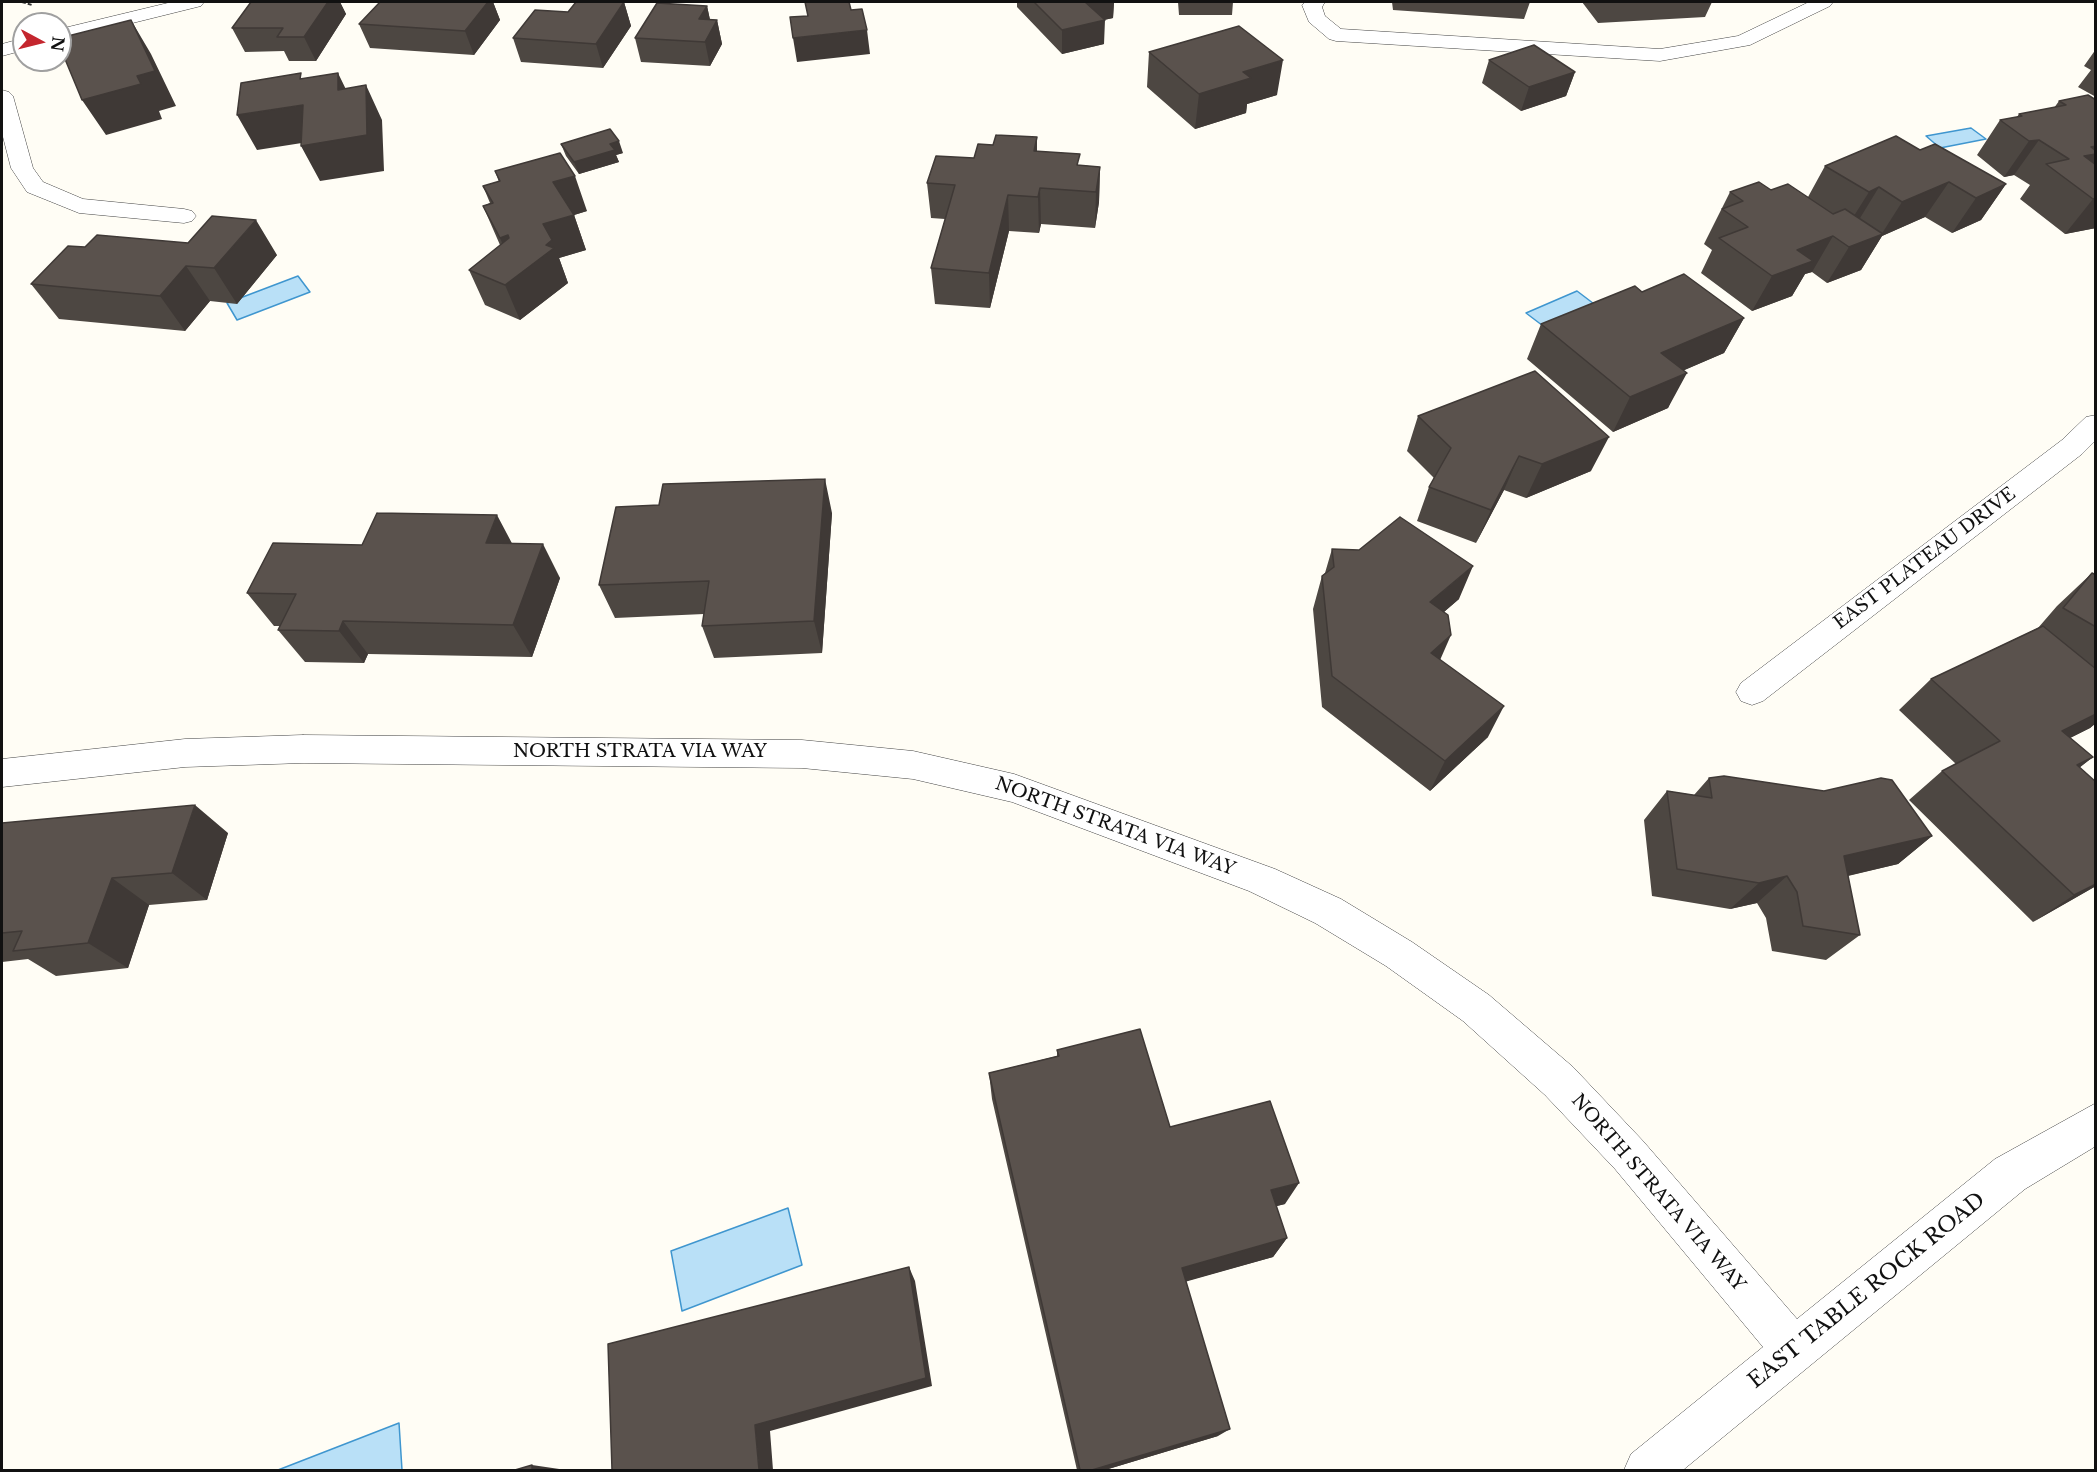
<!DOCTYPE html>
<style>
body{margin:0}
#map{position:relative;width:2097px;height:1472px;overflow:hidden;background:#fffdf5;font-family:"Libre Baskerville",serif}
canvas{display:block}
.frame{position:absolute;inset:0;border:3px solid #111;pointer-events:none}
.north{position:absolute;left:12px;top:12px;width:60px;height:60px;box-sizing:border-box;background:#fff;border:2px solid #a0a0a0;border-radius:50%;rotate:97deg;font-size:16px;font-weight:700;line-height:24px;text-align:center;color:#111}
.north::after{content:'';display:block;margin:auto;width:21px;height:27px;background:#c4262e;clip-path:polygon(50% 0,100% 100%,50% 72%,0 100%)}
</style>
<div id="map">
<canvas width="2097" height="1472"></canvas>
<div class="frame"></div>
<div class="north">N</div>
</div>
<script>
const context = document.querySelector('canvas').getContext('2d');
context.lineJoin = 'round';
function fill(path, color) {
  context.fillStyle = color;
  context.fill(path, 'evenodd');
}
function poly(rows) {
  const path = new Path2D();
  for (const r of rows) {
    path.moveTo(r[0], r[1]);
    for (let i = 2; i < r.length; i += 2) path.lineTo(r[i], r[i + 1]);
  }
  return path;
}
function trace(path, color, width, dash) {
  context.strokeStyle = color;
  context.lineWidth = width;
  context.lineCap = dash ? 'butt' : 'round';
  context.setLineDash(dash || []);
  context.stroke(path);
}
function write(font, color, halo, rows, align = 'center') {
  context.font = font + ' "Libre Baskerville",serif';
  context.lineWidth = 6;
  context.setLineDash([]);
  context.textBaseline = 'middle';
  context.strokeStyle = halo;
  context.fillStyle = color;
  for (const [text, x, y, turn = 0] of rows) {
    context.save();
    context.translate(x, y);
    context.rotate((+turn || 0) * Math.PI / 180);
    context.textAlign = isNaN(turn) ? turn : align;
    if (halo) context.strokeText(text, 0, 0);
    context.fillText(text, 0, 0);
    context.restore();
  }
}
const water = poly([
 [1971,128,1986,139,1940,148,1926,136,1971,128],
 [298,276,310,292,237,320,227,303,298,276],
 [1577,291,1602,310,1551,332,1526,313,1577,291],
 [788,1208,802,1265,682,1311,671,1251,788,1208],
 [399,1423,402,1470,278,1470,399,1423]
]);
fill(water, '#b9e0f7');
trace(water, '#3f96cf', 1.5);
const minor = poly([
 [172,2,204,2,201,6,60,41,60,29,172,2],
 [1305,2,1325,2,1322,7,1325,16,1341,29,1660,49,1738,36,1809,2,1833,2,1830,6,1750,45,1660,61,1336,41,1329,39,1309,22,1302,5,1305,2],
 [24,38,24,50,2,56,2,44,24,38],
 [2,90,9,92,13,96,33,168,43,182,83,199,184,209,192,211,196,216,192,221,184,223,79,213,27,192,11,168,2,133,2,90],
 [2096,415,2096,440,2082,454,1763,701,1752,705,1741,701,1736,692,1741,683,2062,440,2086,417,2096,415],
 [303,735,802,740,913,751,1014,774,1275,869,1341,899,1412,942,1489,995,1573,1067,1643,1141,1797,1319,1995,1159,2096,1103,2096,1146,2025,1189,1683,1470,1624,1470,1631,1454,1763,1347,1615,1169,1545,1095,1463,1021,1386,966,1315,923,1249,891,1012,802,913,779,802,768,303,763,185,767,2,787,2,759,185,739,303,735]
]);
trace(minor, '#444', 1);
trace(poly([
 [22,2,32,5]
]), '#333', 2, [4, 2]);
fill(minor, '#fff');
fill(poly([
 [251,2,340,2,346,14,316,61,289,61,284,51,245,52,232,28],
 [380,2,493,2,500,20,474,55,370,48,359,24],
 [624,2,631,26,603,68,521,62,513,38,568,12],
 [1017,2,1114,2,1113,18,1104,20,1104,44,1062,54,1017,7],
 [1178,2,1233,2,1232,15,1179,15],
 [1392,2,1530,2,1524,19,1393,10],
 [1582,2,1712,2,1705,17,1598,23],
 [707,6,710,20,717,20,722,44,710,66,641,62,635,38],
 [2096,49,2096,97,2078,87,2091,70,2084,66],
 [1149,52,1277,95,1247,104,1246,113,1195,129,1147,87],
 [1489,60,1575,72,1566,96,1521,111,1482,83],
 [2088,95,2095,164,2096,228,2065,234,2020,199,2030,185,2014,175,2004,177,1977,155,2000,120,2017,117,2019,114,2054,108,2059,101],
 [561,144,623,153,616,155,619,162,579,174,566,156],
 [1920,150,2006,184,1981,220,1952,233,1925,217,1882,236,1861,270,1827,283,1812,272,1805,274,1792,296,1752,311,1701,273,1712,250,1704,244,1730,192,1771,190,1808,197,1825,166],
 [1037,152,1079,165,1100,167,1099,202,1095,228,1041,224,1039,233,1009,231,990,308,935,304,931,268,945,219,931,218,927,183,974,158],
 [495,171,587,211,574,215,586,250,559,258,568,283,520,320,485,305,469,270,500,245,483,206,490,203,483,186,499,182],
 [85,247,277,255,237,304,210,301,185,331,59,319,31,284],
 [1642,292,1744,318,1724,353,1684,370,1668,408,1613,432,1527,359,1541,324],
 [1418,416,1591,471,1526,498,1504,490,1476,543,1417,521,1429,487,1434,478,1407,451],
 [659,505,832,513,822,653,714,658,702,626,704,614,615,618,599,585],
 [512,543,560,578,532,657,368,654,364,663,305,662,278,630,280,626,274,626,247,593,362,545],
 [1332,549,1459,599,1444,612,1440,660,1488,737,1430,791,1322,707,1313,609,1322,576,1325,573],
 [2092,573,2096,575,2096,723,2090,728,2070,738,2093,757,2079,768,2096,886,2033,922,1909,800,1942,771,1956,764,1899,710,1931,679,2038,628,2057,606],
 [1709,778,1932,836,1898,864,1848,876,1860,935,1826,960,1772,951,1766,918,1757,903,1730,909,1652,896,1644,820,1667,791,1694,795],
 [2,823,228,833,207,900,149,905,128,968,56,976,28,959,2,962],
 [1057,1050,1285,1204,1276,1206,1287,1238,1273,1257,1186,1281,1218,1436,1105,1470,1077,1470,992,1099,989,1073,1057,1056]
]), '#4d4742');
fill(poly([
 [328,2,340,2,346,14,316,61,304,37],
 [488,2,493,2,500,20,474,55,465,31],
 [624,2,631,26,603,68,596,44],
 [1085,2,1114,2,1113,18,1084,24],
 [707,6,712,29,704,43,699,19],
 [131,20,151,54,176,106,159,111,162,119,106,135,82,100,137,76],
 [717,20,722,44,710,66,705,42],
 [1105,20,1104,44,1062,54,1062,30],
 [867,30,870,54,797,62,793,38],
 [1283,60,1277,95,1247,104,1246,113,1195,129,1199,94,1243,72],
 [1575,72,1566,96,1521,111,1529,87],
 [338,73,355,108,338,90],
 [366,85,382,120,384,171,320,181,301,146],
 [303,105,321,140,257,150,237,115],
 [1037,137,1037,173,1034,151],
 [2096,138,2096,164,2086,176,2066,179],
 [2039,140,2014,175,2004,177,2029,141],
 [619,141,623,153,616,155,619,162,579,174,574,162,610,144],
 [1100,167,1099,202,1095,228,1096,192],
 [575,176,587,211,574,215,586,250,559,258,568,283,520,320,505,285,546,245,543,224,553,182],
 [1949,182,1925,217,1882,236,1861,270,1827,283,1849,247,1881,235,1902,202],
 [2006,184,1981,220,1952,233,1976,198],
 [1879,187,1857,223,1847,227,1869,192],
 [1040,188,1041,224,1039,233,1038,197],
 [1008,195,1009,231,990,308,989,273],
 [2096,198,2096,228,2065,234,2093,199],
 [256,220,277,255,237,304,214,268],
 [508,235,522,271,515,273,500,238],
 [1833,236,1812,272,1805,274,1792,296,1752,311,1772,276,1797,250],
 [186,266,210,301,185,331,160,296],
 [1744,318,1724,353,1643,388,1661,353],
 [1687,373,1668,408,1613,432,1630,397],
 [1609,437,1591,471,1526,498,1542,464],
 [1519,456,1504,490,1476,543,1491,510],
 [825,479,832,513,822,653,814,621],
 [497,515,515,549,486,543],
 [543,544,560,578,532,657,513,625],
 [1473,566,1459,599,1417,635,1430,602],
 [343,621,368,654,364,663,339,631],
 [1451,635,1437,667,1431,653],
 [1504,706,1488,737,1430,791,1445,761],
 [2096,714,2096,723,2090,728,2024,761,2062,731],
 [2093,757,2054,787,2077,765],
 [195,805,228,833,207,900,172,873],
 [1932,836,1898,864,1812,884,1844,856],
 [1787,876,1757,903,1730,909,1759,883],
 [112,878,149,905,128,968,88,943],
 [2096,884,2096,886,2033,922,2074,895],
 [1299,1183,1285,1204,1258,1211,1271,1190],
 [1287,1238,1273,1257,1174,1285,1182,1268],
 [909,1267,915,1281,932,1386,770,1431,773,1470,759,1470,755,1425],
 [1230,1429,1218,1436,1105,1470,1092,1470],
 [532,1465,566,1470,532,1470]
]), '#3f3936');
const building = poly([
 [251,2,328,2,304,37,277,37,283,28,232,28,251,2],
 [380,2,488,2,465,31,359,24,380,2],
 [576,2,624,2,596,44,513,38,535,10,568,12,576,2],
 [805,2,849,2,851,10,862,9,867,30,793,38,790,17,808,16,805,2],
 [1034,2,1085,2,1105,20,1062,30,1034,2],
 [657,3,707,6,699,19,717,20,705,42,635,38,657,3],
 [131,20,155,71,137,76,141,84,82,100,60,47,60,38,131,20],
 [1239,26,1283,60,1243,72,1251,78,1199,94,1149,52,1239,26],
 [1534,45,1575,72,1529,87,1489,60,1534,45],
 [301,73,300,79,338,73,338,90,366,85,367,135,301,146,303,105,237,115,241,83,301,73],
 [2088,95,2096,100,2096,146,2091,147,2096,151,2096,154,2084,156,2096,165,2096,198,2093,199,2046,164,2069,159,2039,140,2029,141,2000,120,2022,116,2019,114,2066,105,2059,101,2088,95],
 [610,129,619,141,610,144,615,150,574,162,561,144,610,129],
 [996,135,1037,137,1034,151,1080,154,1077,165,1100,167,1096,192,1040,188,1038,197,1008,195,989,273,931,268,955,185,927,183,936,156,974,158,978,144,993,145,996,135],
 [1896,136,1920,150,1935,144,2006,184,1976,198,1949,182,1902,202,1879,187,1869,192,1825,166,1896,136],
 [560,153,575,176,553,182,574,215,543,224,552,240,546,245,554,248,505,285,469,270,509,238,508,235,500,238,483,206,493,203,483,186,500,181,495,171,560,153],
 [1759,182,1771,190,1788,184,1833,214,1845,209,1883,234,1849,247,1833,236,1797,250,1813,261,1772,276,1719,238,1748,227,1722,209,1743,201,1730,192,1759,182],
 [212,216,256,220,214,268,186,266,160,296,31,284,68,246,85,247,97,235,188,243,212,216],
 [1684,274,1744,318,1661,353,1687,373,1630,397,1541,324,1635,286,1642,292,1684,274],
 [1535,371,1609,437,1542,464,1519,456,1491,510,1429,487,1451,448,1418,416,1535,371],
 [825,479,814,621,702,626,709,581,599,585,616,507,659,505,663,484,825,479],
 [377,513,497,515,486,543,543,544,513,625,343,621,339,631,278,630,296,594,247,593,273,543,362,545,377,513],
 [1400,517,1473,566,1430,602,1448,615,1451,635,1431,653,1504,706,1445,761,1332,676,1322,576,1334,567,1332,549,1359,550,1400,517],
 [2092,573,2096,575,2096,627,2063,608,2092,573],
 [2043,626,2096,669,2096,714,2062,731,2093,757,2077,765,2096,782,2096,884,2074,895,1942,771,2000,741,1931,679,2043,626],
 [1724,776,1824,791,1881,778,1892,780,1932,836,1844,856,1860,935,1803,926,1797,892,1787,876,1759,883,1677,869,1667,791,1712,798,1709,778,1724,776],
 [195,805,172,873,112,878,88,943,13,951,22,931,2,933,2,823,195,805],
 [1140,1029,1170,1127,1270,1101,1299,1183,1271,1190,1287,1238,1182,1268,1230,1429,1092,1470,1080,1470,989,1073,1059,1056,1057,1050,1140,1029],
 [909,1267,926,1378,755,1425,759,1470,612,1470,608,1344,909,1267],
 [532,1465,532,1470,515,1470,532,1465]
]);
fill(building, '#5a524d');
trace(building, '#3f3936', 1.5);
write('18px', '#111', '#fff', [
 ["EAST PLATEAU DRIVE",1925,559,-37],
 ["NORTH STRATA VIA WAY",640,752],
 ["NORTH STRATA VIA WAY",1115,827,20],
 ["NORTH STRATA VIA WAY",1658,1193,49]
]);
write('21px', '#111', '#fff', [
 ["EAST TABLE ROCK ROAD",1867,1291,-39]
]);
</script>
